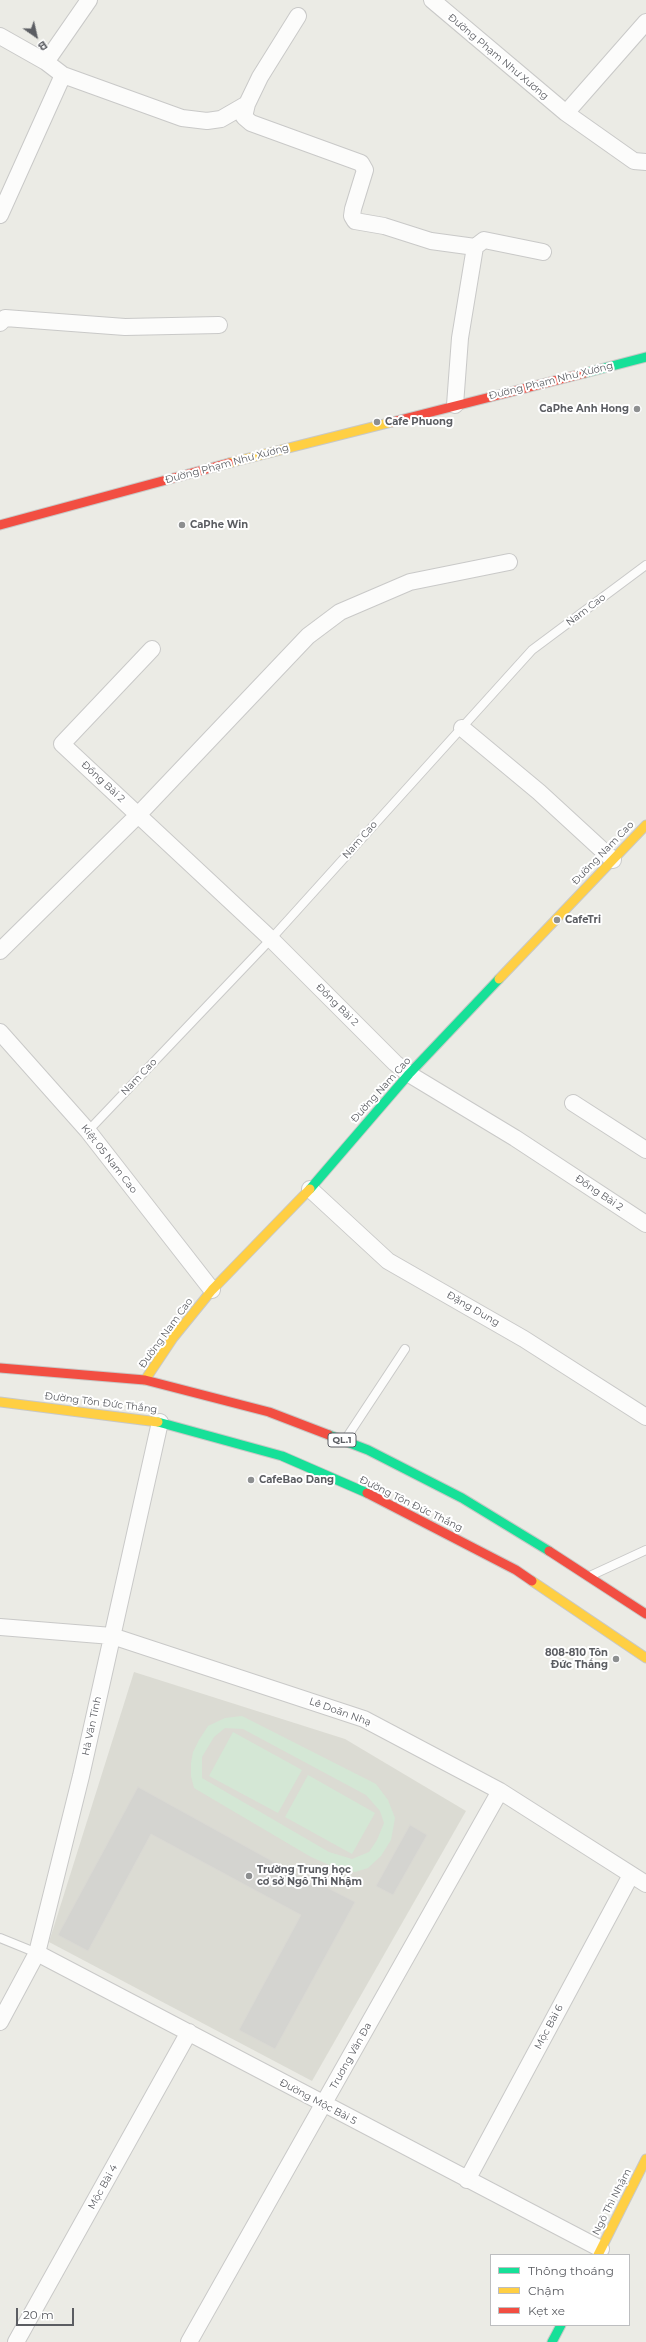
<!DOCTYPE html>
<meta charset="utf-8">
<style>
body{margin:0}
#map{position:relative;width:646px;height:2342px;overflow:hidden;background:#ebebe5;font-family:Montserrat,sans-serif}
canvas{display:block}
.legend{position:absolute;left:490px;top:2254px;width:140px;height:72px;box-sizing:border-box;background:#fff;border:1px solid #bdbec0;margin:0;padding:5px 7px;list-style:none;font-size:12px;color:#5b5d62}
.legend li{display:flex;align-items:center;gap:8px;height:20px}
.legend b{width:20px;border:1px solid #bdbec0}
.north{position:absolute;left:16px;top:16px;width:40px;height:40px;-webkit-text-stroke:3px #fff;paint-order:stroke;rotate:146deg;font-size:11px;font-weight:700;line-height:16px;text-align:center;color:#5b5d62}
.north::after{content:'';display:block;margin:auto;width:14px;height:18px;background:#5b5d62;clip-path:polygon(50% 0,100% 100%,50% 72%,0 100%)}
.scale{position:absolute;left:16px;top:2308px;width:58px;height:18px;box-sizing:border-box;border:2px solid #5b5d62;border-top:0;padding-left:5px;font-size:12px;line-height:14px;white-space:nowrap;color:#5b5d62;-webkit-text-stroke:3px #fff;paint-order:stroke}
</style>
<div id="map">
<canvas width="646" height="2342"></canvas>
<ul class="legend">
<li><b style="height:5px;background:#16e098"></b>Thông thoáng</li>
<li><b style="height:5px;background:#ffcf43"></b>Chậm</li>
<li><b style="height:5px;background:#f24e42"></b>Kẹt xe</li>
</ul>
<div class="north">B</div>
<div class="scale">20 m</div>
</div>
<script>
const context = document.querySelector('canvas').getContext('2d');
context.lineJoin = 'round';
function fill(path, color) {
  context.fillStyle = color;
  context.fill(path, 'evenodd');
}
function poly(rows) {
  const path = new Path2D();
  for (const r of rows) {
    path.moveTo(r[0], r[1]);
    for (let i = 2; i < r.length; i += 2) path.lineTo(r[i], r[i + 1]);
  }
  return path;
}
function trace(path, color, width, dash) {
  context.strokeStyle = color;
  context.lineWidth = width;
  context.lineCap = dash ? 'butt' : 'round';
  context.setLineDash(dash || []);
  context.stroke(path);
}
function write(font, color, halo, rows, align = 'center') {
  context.font = font + ' Montserrat,sans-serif';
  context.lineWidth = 4;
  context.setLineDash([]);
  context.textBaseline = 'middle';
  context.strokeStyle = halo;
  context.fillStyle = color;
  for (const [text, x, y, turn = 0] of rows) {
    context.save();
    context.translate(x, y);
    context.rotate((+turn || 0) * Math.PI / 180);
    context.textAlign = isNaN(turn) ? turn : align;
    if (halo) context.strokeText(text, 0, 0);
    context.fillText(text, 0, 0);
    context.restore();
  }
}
fill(poly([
 [134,1672,345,1739,466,1811,312,2081,49,1942]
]), '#dbdbd3');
fill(poly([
 [242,1716,376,1784,388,1800,395,1818,391,1840,381,1856,368,1868,355,1872,341,1870,311,1857,194,1788,191,1776,191,1763,193,1752,199,1740,208,1726,225,1718],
 [225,1728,243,1729,366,1795,380,1811,384,1823,377,1840,369,1852,352,1859,329,1852,202,1778,202,1757,214,1737],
 [233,1732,302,1770,278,1813,209,1776],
 [308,1775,375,1813,352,1854,285,1817]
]), '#d4e7d5');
const building = poly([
 [138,1787,319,1887,320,1884,355,1902,275,2049,239,2030,301,1915,151,1834,88,1951,58,1935,138,1787],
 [410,1825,427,1835,393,1895,376,1886,410,1825]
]);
fill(building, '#d4d4d0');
trace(building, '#dad9d4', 1);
const lane = poly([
 [88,1131,271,939,532,650,646,565],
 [345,1440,405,1349],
 [592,1575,646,1550],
 [0,1938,37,1953]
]);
const street = poly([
 [432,0,566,113,634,161,646,162],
 [298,16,260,77,247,104,244,117,251,123,361,163,365,170,353,209,352,216,355,221,384,226,431,241,475,247,484,240,543,252],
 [0,36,46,62,63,75,182,118,207,121,221,119,247,104],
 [46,62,89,0],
 [566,113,646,22],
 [0,215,63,75],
 [0,323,5,318,125,327,219,325],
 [455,405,460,338,475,247],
 [152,649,62,744,271,939,395,1063,409,1074,515,1138,646,1224],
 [462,728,539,792,613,860],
 [0,951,138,815,308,636,340,612,410,582,509,562],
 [0,1032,88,1131,212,1290],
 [573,1103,646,1150],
 [310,1189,388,1261,524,1339,646,1417],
 [0,1627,112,1636,364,1719,500,1791,646,1884],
 [37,1953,601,2249],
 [0,2022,37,1953,81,1776,160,1422],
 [467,2180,631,1875],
 [16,2342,189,2032],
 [189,2342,500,1791]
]);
const fast = poly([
 [585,373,646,357],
 [310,1189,409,1074,499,979],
 [158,1422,282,1456,367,1493],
 [329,1435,368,1450,462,1498,549,1551],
 [552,2342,561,2325]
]);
const slow = poly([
 [229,463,392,422],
 [499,979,646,825],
 [145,1380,173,1338,212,1290,310,1189],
 [0,1402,158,1422],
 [532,1581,646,1658],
 [598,2255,646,2159]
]);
const jam = poly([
 [392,422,585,373],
 [0,525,229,463],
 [0,1368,145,1380,269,1412,329,1435],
 [367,1493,516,1570,532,1581],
 [549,1551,646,1614]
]);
trace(lane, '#c9c9c8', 10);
trace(street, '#c9c9c8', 18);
trace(fast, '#c8c8c6', 11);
trace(slow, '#c8c8c6', 11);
trace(jam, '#c8c8c6', 11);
trace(lane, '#fcfcfb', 8);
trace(street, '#fcfcfb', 16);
trace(fast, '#16e098', 9);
trace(slow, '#ffcf43', 9);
trace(jam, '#f24e42', 9);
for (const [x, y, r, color] of [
 [637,409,4,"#8d8f90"],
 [377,422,4,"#8d8f90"],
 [182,525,4,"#8d8f90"],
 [557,920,4,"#8d8f90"],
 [251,1480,4,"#8d8f90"],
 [616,1659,4,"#8d8f90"],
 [249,1876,4,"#8d8f90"]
]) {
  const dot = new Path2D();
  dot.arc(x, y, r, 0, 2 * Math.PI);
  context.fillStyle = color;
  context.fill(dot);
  trace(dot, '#fff', 1.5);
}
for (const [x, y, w] of [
 [342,1440,28]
]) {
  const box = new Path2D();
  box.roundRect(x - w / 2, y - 7, w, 14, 3);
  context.fillStyle = '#fff';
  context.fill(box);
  trace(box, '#5b5d62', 1);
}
write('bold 9px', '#5b5d62', null, [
 ["QL.1",342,1440]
]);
write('10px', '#5b5d62', '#fff', [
 ["Đường Phạm Như Xương",498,57,40],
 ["Đường Phạm Như Xương",551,381,-14],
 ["Đường Phạm Như Xương",227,464,-15],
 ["Nam Cao",586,610,-37],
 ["Đồng Bài 2",103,782,43],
 ["Nam Cao",360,840,-48],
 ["Đường Nam Cao",603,853,-46],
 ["Đồng Bài 2",337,1005,45],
 ["Nam Cao",139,1077,-46],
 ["Đường Nam Cao",381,1090,-48],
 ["Kiệt 05 Nam Cao",109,1159,52],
 ["Đồng Bài 2",599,1193,34],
 ["Đặng Dung",473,1309,30],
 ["Đường Nam Cao",166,1333,-54],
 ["Đường Tôn Đức Thắng",101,1403,7],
 ["Đường Tôn Đức Thắng",411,1504,26],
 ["Lê Doãn Nhạ",340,1712,20],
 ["Hà Văn Tính",92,1726,-78],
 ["Mộc Bài 6",549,2027,-62],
 ["Trương Văn Đa",351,2056,-61],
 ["Đường Mộc Bài 5",318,2102,28],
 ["Mộc Bài 4",103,2187,-61],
 ["Ngô Thì Nhậm",612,2202,-63]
]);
write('bold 10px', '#5b5d62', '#fff', [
 ["CaPhe Anh Hong",629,409,"right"],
 ["Cafe Phuong",385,422],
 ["CaPhe Win",190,525],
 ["CafeTri",565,920],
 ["CafeBao Dang",259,1480],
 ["808-810 Tôn",608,1653,"right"],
 ["Đức Thắng",608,1665,"right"],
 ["Trường Trung học",257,1870],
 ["cơ sở Ngô Thì Nhậm",257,1882]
], 'left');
</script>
